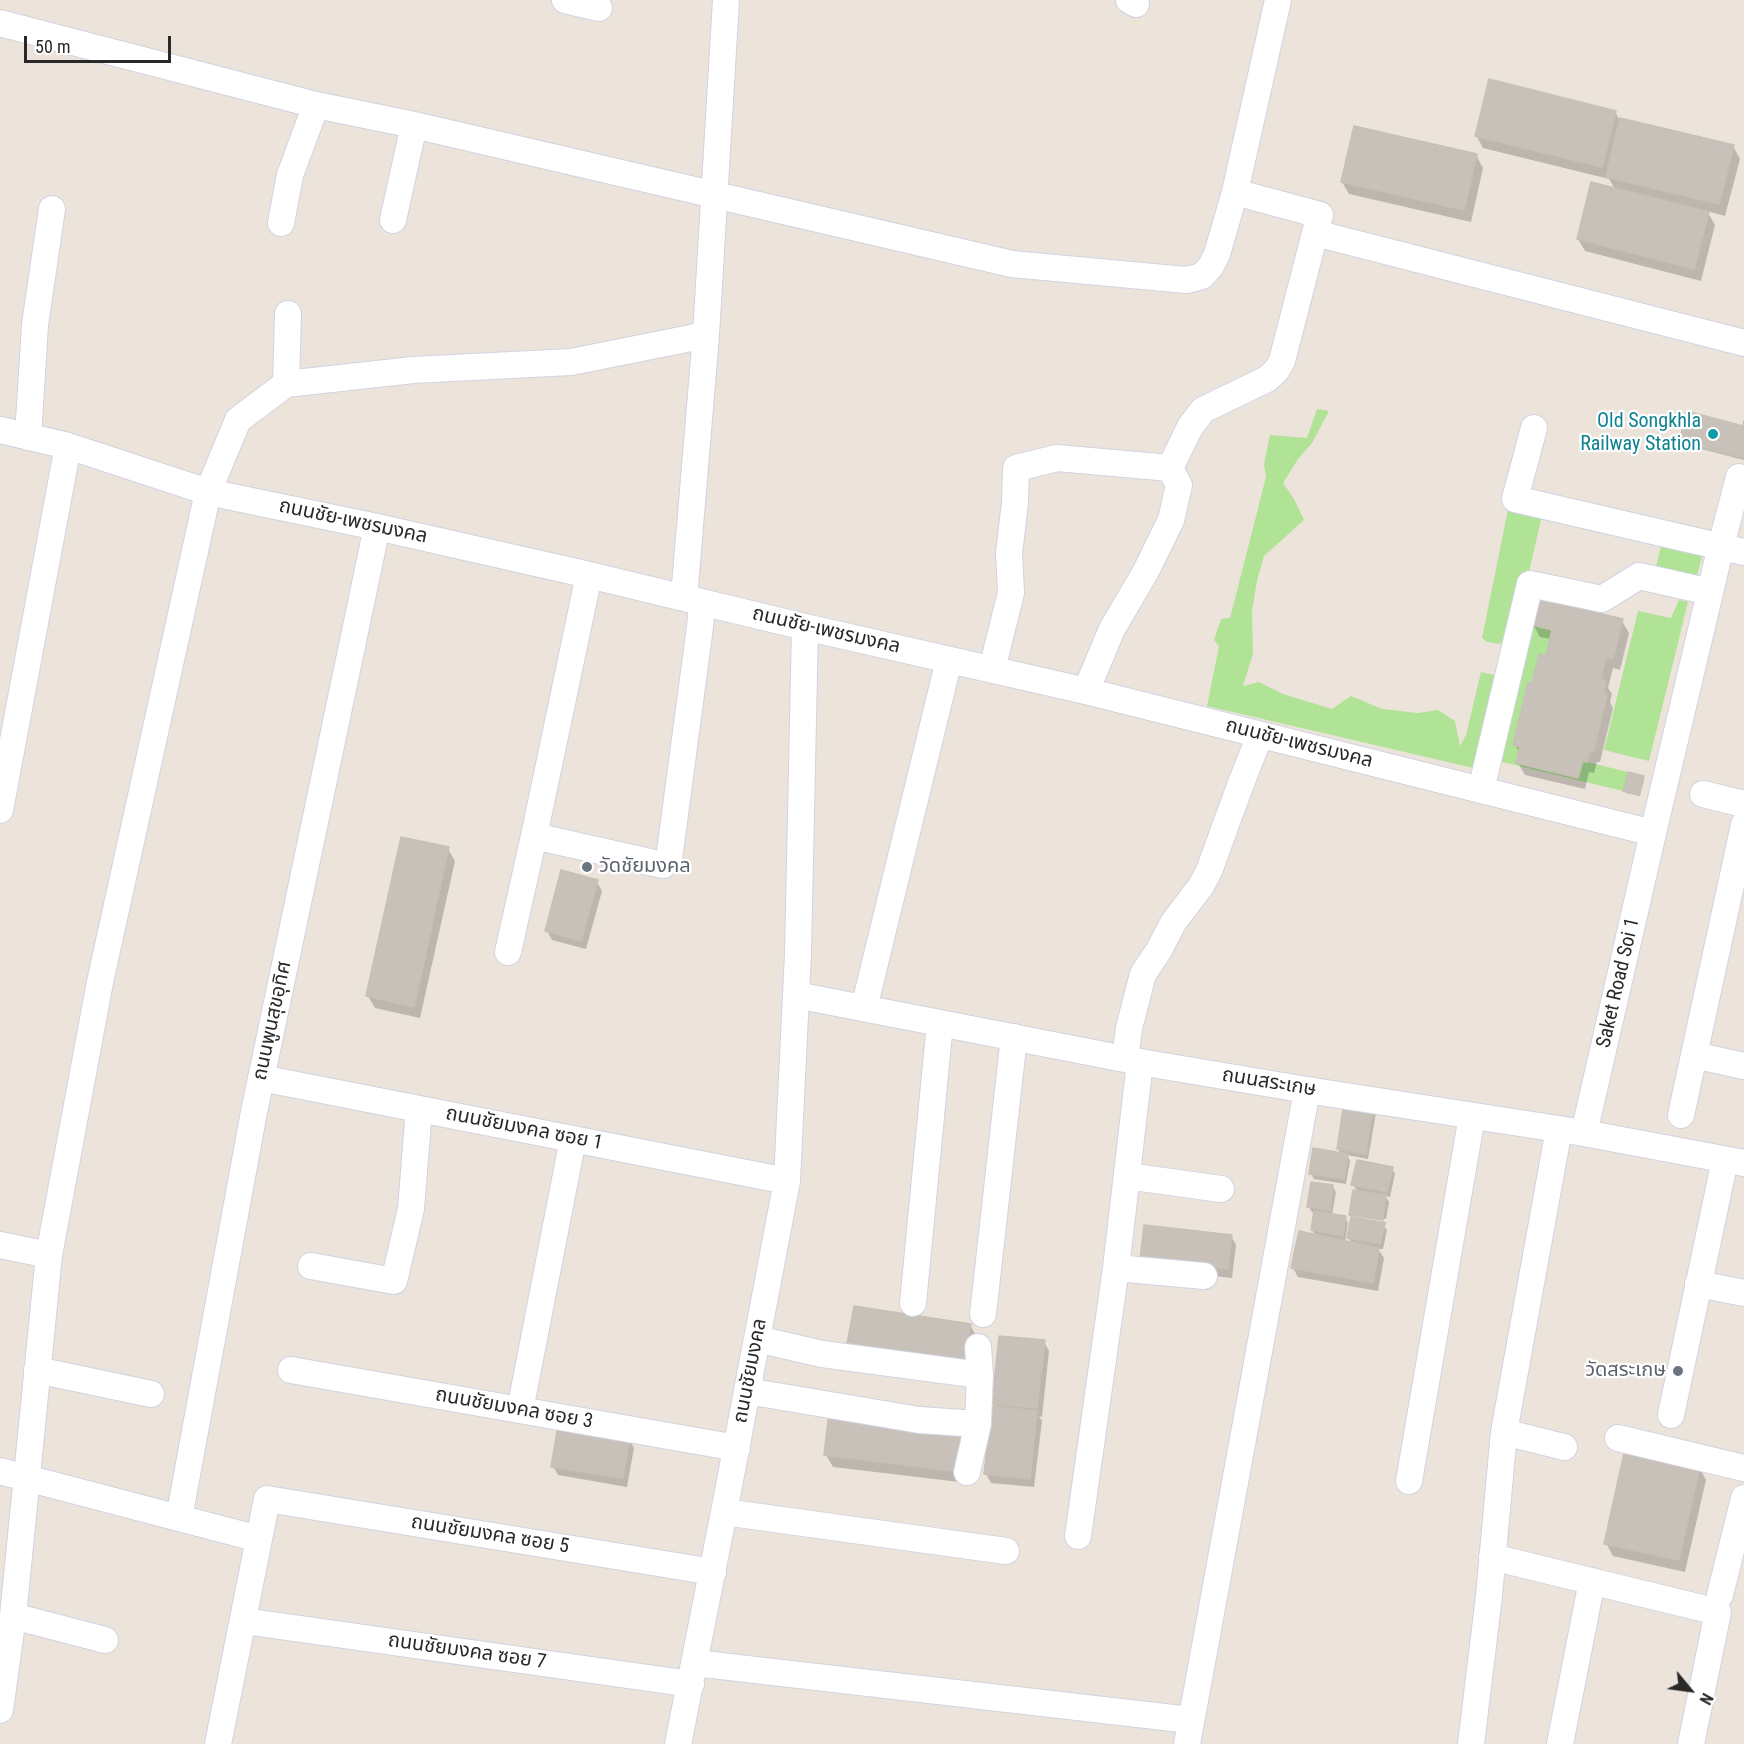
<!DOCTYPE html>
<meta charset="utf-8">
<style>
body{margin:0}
#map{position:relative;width:1744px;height:1744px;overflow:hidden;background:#ece4da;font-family:"Roboto Condensed",sans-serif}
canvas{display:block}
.north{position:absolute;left:1660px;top:1660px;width:60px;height:60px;-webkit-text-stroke:4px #fff;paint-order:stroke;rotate:119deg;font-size:16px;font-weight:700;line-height:24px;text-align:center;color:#292929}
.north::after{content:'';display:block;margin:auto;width:21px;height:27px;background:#292929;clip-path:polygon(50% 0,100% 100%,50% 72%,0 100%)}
.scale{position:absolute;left:24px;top:36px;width:147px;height:27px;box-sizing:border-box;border:3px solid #292929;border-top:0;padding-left:8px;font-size:18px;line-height:21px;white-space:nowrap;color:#292929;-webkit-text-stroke:4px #fff;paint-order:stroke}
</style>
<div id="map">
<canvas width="1744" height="1744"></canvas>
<div class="north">N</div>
<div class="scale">50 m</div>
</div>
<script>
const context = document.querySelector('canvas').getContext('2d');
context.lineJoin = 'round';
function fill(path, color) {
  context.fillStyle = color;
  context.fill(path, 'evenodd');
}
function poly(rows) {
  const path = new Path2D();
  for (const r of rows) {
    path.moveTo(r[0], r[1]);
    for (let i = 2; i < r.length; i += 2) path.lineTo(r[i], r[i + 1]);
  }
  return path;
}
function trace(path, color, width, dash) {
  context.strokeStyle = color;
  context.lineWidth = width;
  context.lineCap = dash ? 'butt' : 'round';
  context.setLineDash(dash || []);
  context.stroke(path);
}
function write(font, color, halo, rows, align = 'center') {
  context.font = font + ' "Roboto Condensed","Noto Sans Thai",sans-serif';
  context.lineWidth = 4.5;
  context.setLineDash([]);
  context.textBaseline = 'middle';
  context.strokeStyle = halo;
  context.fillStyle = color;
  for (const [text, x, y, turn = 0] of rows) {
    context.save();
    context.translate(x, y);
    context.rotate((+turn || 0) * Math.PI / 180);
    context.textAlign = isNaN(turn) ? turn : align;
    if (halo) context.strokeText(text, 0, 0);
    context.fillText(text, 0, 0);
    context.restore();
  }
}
fill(poly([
 [1317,409,1329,411,1312,443,1298,459,1283,483,1294,499,1304,520,1264,556,1257,581,1252,611,1253,654,1243,686,1259,682,1283,694,1332,709,1351,696,1382,709,1418,713,1438,710,1455,721,1460,746,1466,735,1481,672,1499,676,1482,770,1207,706,1219,646,1214,640,1221,619,1230,618,1266,477,1264,464,1270,435,1307,438],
 [1513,504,1542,516,1513,640,1507,645,1487,642,1482,638,1508,509],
 [1663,538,1704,548,1696,580,1655,570],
 [1679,600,1688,602,1649,761,1604,750,1638,611,1671,618],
 [1532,625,1552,630,1546,656,1539,655,1516,763,1578,777,1583,761,1628,772,1623,791,1498,761]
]), '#b0e396');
fill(poly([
 [1615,112,1619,119,1733,146,1740,159,1725,216,1707,211,1715,225,1701,281,1585,251,1578,239,1615,189,1609,179,1483,148,1476,135],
 [1476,155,1483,168,1471,222,1349,194,1342,182],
 [1744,427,1744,460,1682,444,1681,441],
 [1622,621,1629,633,1620,670,1613,668,1608,688,1612,694,1610,702,1613,708,1600,762,1597,762,1594,773,1589,772,1585,789,1525,775,1518,763,1520,753,1515,745,1533,685,1547,658,1551,639,1540,637,1533,624],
 [1643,777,1644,780,1640,796,1626,793,1625,791],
 [448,849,455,861,420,1018,375,1008,368,996],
 [597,882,602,891,586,949,552,940,547,931],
 [1345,1104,1376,1113,1368,1159,1347,1155,1350,1161,1346,1184,1314,1179,1311,1174,1341,1154,1338,1149],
 [1392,1168,1395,1174,1390,1197,1385,1196,1389,1202,1386,1219,1352,1214,1352,1217,1386,1222,1385,1225,1383,1225,1387,1230,1383,1249,1378,1249,1384,1258,1378,1291,1298,1277,1293,1268,1316,1236,1312,1230,1315,1213,1312,1212,1309,1207,1333,1187,1336,1192,1332,1215,1345,1217,1348,1223,1345,1242,1352,1244,1347,1235,1349,1235,1353,1218,1350,1214,1358,1192,1353,1185],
 [1231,1236,1236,1245,1232,1278,1147,1269],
 [970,1325,977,1337,970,1380,855,1362],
 [1044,1342,1049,1351,1042,1417,1039,1416,1042,1421,1034,1487,991,1483,986,1474,996,1408,993,1403],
 [966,1430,968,1483,833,1467,826,1455],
 [629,1439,634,1448,627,1487,558,1475,553,1466],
 [1699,1467,1706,1480,1685,1572,1613,1556,1606,1543]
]), '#0003');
const building = poly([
 [1489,79,1616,111,1602,167,1475,136,1489,79],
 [1620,118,1734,145,1719,204,1606,177,1620,118],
 [1354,126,1477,154,1464,210,1341,182,1354,126],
 [1591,182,1709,212,1694,269,1577,239,1591,182],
 [1687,411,1743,426,1744,421,1744,458,1679,442,1687,411],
 [1538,599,1623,619,1613,658,1606,657,1601,679,1606,681,1603,693,1607,694,1594,751,1590,750,1587,762,1583,761,1578,778,1516,763,1520,747,1513,745,1528,682,1532,683,1539,654,1546,656,1552,630,1532,625,1538,599],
 [1628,772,1644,776,1639,795,1623,791,1628,772],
 [401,837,449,847,414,1007,366,996,401,837],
 [561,870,598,880,581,941,545,931,561,870],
 [1344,1102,1373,1106,1366,1154,1337,1149,1344,1102],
 [1313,1148,1348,1154,1344,1179,1309,1174,1313,1148],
 [1357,1160,1393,1167,1387,1192,1351,1185,1357,1160],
 [1311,1182,1333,1185,1330,1210,1307,1207,1311,1182],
 [1353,1190,1386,1195,1383,1220,1349,1215,1353,1190],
 [1314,1211,1346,1216,1343,1236,1311,1230,1314,1211],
 [1351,1217,1385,1223,1380,1244,1347,1238,1351,1217],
 [1144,1225,1232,1235,1228,1269,1140,1260,1144,1225],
 [1299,1231,1379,1248,1373,1283,1291,1268,1299,1231],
 [854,1306,971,1324,963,1368,846,1350,854,1306],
 [999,1336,1045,1340,1037,1408,992,1404,999,1336],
 [992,1406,1037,1411,1030,1479,984,1474,992,1406],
 [829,1412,967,1429,961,1472,824,1455,829,1412],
 [558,1426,630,1438,623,1478,551,1467,558,1426],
 [1625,1449,1700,1466,1679,1560,1604,1544,1625,1449]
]);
fill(building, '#c7c1ba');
trace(building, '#c7c0b4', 1.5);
const minor = poly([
 [565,0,599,8],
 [1129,0,1136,4],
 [1278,0,1235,192,1320,215,1315,233,1744,343],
 [0,23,316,105,414,125,1012,264,1186,280,1195,278,1202,276,1211,266,1217,254,1235,192],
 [393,220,414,125],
 [281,223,290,175,316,105],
 [286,384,288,314],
 [1534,428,1515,499,1744,552],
 [0,430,68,446,208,492,377,527,589,575,805,627,1086,691,1653,833],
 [28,437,35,325,52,209],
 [1170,468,1190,427,1203,410,1267,379,1276,371,1282,361,1315,233],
 [684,598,706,335,726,0],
 [992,669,1011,593,1009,553,1015,503,1016,468,1057,458,1170,468,1179,485,1171,520,1146,571,1112,629,1086,691],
 [1481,790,1530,584,1602,599,1639,576,1710,592],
 [1703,794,1744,804],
 [0,810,68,446],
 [1744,825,1694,1055,1744,1066],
 [534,836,663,865,669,859,700,627,702,602],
 [508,952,534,836,589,575],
 [796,995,1140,1062,1307,1090,1584,1133,1744,1163],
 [864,1008,949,660],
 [1125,1059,1129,1028,1143,974,1159,950,1173,923,1201,886,1209,871,1240,786,1260,735],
 [261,1078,787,1181],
 [1681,1115,1694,1055],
 [1584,1133,1653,833,1721,546,1739,477],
 [1127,1176,1221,1189],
 [0,1245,49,1255],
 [311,1266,394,1281,411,1209,419,1109],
 [1116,1268,1204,1276],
 [1698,1284,1744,1293],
 [913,1303,940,1023],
 [983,1314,1014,1037],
 [757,1339,822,1354,980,1375,978,1424,967,1472],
 [978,1347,980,1375],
 [37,1370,151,1394],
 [291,1370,737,1448],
 [747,1391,919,1420,978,1424],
 [520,1410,573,1139],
 [1671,1415,1725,1160],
 [1504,1432,1564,1447],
 [1618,1438,1744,1468],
 [0,1471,259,1539],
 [1409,1481,1472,1116],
 [724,1512,1006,1551],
 [179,1518,254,1112,377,527],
 [1078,1536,1116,1268,1140,1062],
 [1492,1557,1718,1612,1691,1744],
 [1720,1595,1744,1498],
 [13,1616,105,1640],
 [244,1621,691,1684],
 [695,1663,1190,1720],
 [0,1710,13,1616,49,1255,100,982,208,492,238,420,286,384,413,370,571,362,706,335],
 [218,1744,267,1499,713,1572],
 [678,1744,724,1512,787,1181,798,953,805,627],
 [1187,1744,1307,1090],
 [1471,1744,1489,1596,1504,1432,1559,1129],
 [1560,1744,1592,1581]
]);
trace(minor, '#d0d3e2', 28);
trace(minor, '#fff', 26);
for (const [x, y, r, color] of [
 [1713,434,6,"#0f9aa8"],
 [587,867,6,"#6b7280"],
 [1678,1371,6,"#6b7280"]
]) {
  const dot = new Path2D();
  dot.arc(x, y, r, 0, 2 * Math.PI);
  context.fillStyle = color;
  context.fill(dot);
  trace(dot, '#fff', 2);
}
write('20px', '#0d838f', '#fff', [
 ["Old Songkhla",1701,422],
 ["Railway Station",1701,445]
], 'right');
write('20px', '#292929', '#fff', [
 ["ถนนชัย-เพชรมงคล",353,522,12],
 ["ถนนชัย-เพชรมงคล",826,631,13],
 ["ถนนชัย-เพชรมงคล",1299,744,14],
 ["Saket Road Soi 1",1619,983,-77],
 ["ถนนพูนสุขอุทิศ",273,1021,-78],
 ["ถนนสระเกษ",1269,1083,9],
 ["ถนนชัยมงคล ซอย 1",524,1129,11],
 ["ถนนชัยมงคล",751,1371,-79],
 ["ถนนชัยมงคล ซอย 3",514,1409,10],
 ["ถนนชัยมงคล ซอย 5",490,1535,9],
 ["ถนนชัยมงคล ซอย 7",467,1652,8]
]);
write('20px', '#5b616d', '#fff', [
 ["วัดชัยมงคล",599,867],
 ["วัดสระเกษ",1666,1371,"right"]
], 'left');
</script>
